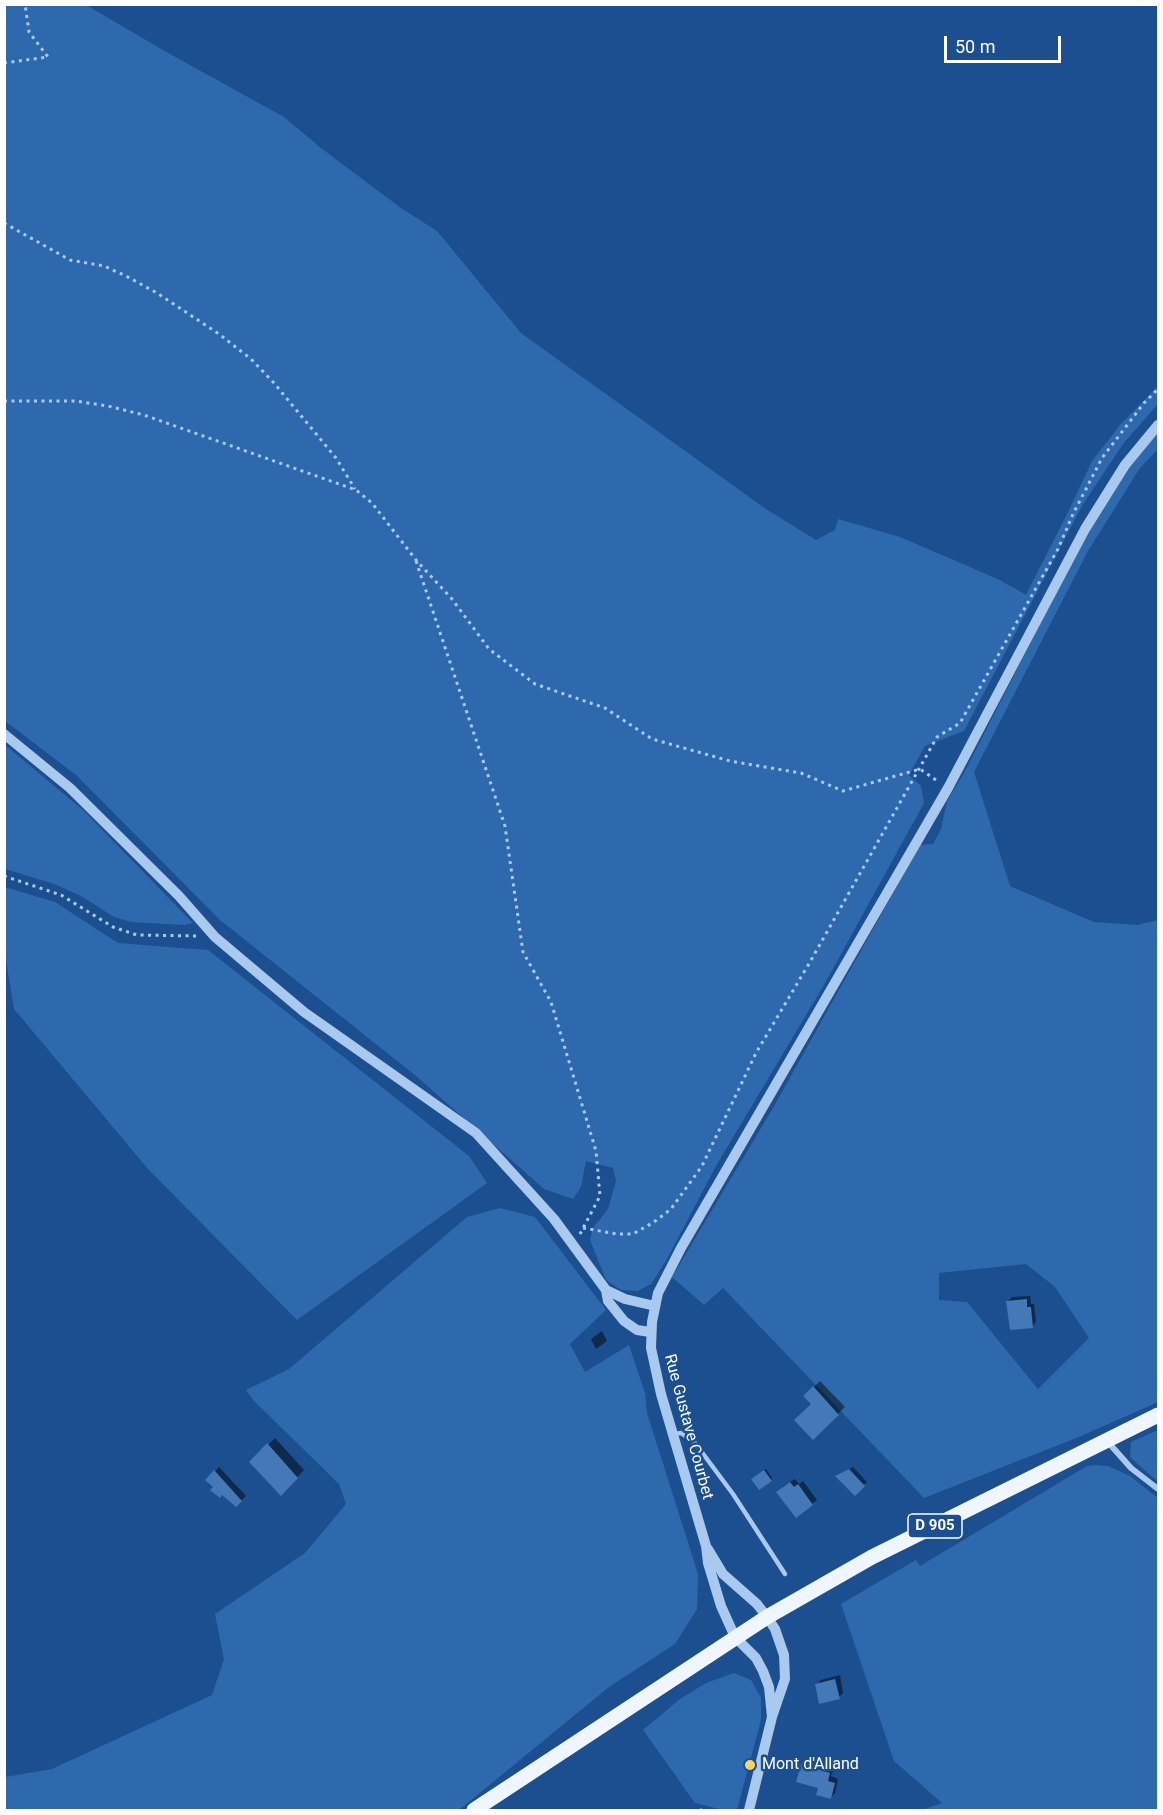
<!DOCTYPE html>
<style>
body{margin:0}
#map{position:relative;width:1163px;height:1815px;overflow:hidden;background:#1b4f8f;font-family:Roboto,sans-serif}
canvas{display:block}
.frame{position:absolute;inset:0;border:6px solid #fff;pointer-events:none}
.scale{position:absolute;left:944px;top:36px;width:117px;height:27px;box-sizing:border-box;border:3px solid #fff;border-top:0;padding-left:8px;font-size:18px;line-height:21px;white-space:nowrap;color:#fff;-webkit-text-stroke:4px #1b4f8f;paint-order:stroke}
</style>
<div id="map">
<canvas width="1163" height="1815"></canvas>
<div class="frame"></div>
<div class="scale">50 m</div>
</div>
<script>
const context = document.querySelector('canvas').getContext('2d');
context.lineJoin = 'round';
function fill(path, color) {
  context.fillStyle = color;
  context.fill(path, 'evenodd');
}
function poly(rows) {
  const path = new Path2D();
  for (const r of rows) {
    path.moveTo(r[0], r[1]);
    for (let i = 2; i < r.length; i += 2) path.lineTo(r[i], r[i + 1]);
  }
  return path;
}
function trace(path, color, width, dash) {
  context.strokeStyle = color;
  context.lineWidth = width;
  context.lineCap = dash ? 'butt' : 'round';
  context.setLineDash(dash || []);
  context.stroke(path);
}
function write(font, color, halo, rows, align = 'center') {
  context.font = font + ' Roboto,sans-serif';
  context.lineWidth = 5;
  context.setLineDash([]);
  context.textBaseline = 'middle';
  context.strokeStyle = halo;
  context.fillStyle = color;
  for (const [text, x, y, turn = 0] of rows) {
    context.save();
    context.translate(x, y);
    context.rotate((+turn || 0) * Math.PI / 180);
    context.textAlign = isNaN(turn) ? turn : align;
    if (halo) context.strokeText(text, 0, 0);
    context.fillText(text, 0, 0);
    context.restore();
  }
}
fill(poly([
 [4,5,86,5,170,54,284,117,321,148,401,208,437,231,521,333,766,509,816,540,835,530,838,519,900,537,1000,580,1026,595,1070,508,1092,461,1120,425,1158,386,1158,404,1123,444,1082,506,964,731,925,746,909,775,921,786,924,803,824,985,716,1166,667,1259,651,1284,638,1291,621,1290,606,1280,590,1240,593,1228,608,1209,616,1181,613,1168,586,1161,581,1187,573,1199,544,1189,416,1076,220,920,76,775,5,721],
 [1158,431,1158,449,1140,468,1088,551,974,772,1010,886,1094,922,1137,925,1158,920,1158,1402,1079,1437,924,1498,723,1288,704,1305,672,1277,773,1108,920,845,933,844,941,829,947,801,964,773,1095,517,1140,450],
 [1026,1264,1055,1287,1089,1338,1038,1389,967,1302,939,1300,939,1273],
 [4,744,83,810,193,923,184,925,131,922,114,917,81,896,54,884,5,869],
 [5,887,55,902,118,943,208,950,469,1156,487,1183,297,1320,148,1169,14,1009,5,955],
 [500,1208,535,1217,606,1310,570,1344,585,1372,629,1345,645,1393,647,1413,698,1574,697,1609,675,1644,609,1687,459,1810,5,1810,5,1777,52,1769,212,1695,224,1659,215,1614,305,1553,346,1504,339,1484,253,1400,246,1390,289,1369,467,1217],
 [1158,1430,1158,1482,1130,1457,1131,1442],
 [1097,1465,1108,1466,1130,1476,1158,1498,1158,1810,922,1810,942,1803,894,1761,841,1604,916,1560,920,1566,1087,1466],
 [734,1673,751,1680,761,1698,761,1720,737,1810,723,1810,695,1803,643,1730,680,1699,706,1683]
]), '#2e69ad');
fill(poly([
 [1030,1296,1031,1304,1034,1304,1036,1322,1032,1326,1008,1301,1012,1297],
 [602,1331,607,1341,596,1349,591,1339],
 [820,1381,845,1407,813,1437,813,1404,805,1396],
 [275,1438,304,1470,281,1494,251,1462],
 [219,1467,246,1496,236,1505,207,1480],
 [853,1467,867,1482,855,1493,838,1476],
 [766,1469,772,1478,771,1480,755,1477],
 [795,1479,799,1484,803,1481,817,1500,796,1516,782,1487],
 [840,1675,843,1693,839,1697,817,1684,821,1680],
 [807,1760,834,1769,831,1776,838,1779,835,1793,831,1797,803,1765]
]), '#0007');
fill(poly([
 [1027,1299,1027,1307,1031,1307,1033,1328,1010,1330,1006,1301],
 [813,1386,839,1415,813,1440,794,1420,811,1404,803,1396],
 [267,1443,298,1478,281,1496,249,1462],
 [849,1469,865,1486,855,1496,835,1476],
 [214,1470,242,1501,236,1507,222,1495,220,1498,210,1490,213,1487,205,1480],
 [764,1470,772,1481,759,1490,751,1479],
 [790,1482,794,1487,798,1484,813,1505,796,1518,776,1492],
 [835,1679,840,1699,819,1704,815,1684],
 [801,1764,830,1773,828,1781,835,1783,831,1799,816,1795,818,1788,796,1782]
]), '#4478b7');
trace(poly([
 [4,63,48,57,29,32,25,4],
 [4,223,70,260,104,266,126,276,157,293,219,334,251,359,274,383,336,458,355,489],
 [4,401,75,401,108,406,144,415,356,490,372,503,416,560,452,599,489,649,535,684,605,708,652,739,730,761,801,773,843,791,920,769,939,782],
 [416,561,505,826,523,952,551,1002,596,1151,600,1196,580,1234],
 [4,876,61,895,113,927,137,935,198,936],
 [583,1228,617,1234,633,1234,654,1222,671,1209,702,1166,756,1053,810,962,937,737,960,723,1058,549,1073,514,1102,458,1144,403,1158,389],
 [700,1810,702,1810]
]), '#a9c9ee', 3, [3, 4.5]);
trace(poly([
 [674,1434,681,1433,695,1443,733,1494,785,1574]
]), '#a9c9ee', 4.5);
trace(poly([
 [1107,1441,1131,1468,1158,1489]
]), '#a9c9ee', 6);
trace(poly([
 [4,734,70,788,179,896,215,937,304,1012,476,1133,554,1219,606,1290,608,1301,624,1321,637,1330,650,1332],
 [606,1290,625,1299,655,1306],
 [708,1549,723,1574,757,1604,767,1617,775,1629,784,1655,785,1679,772,1717,749,1810],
 [772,1717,769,1687,763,1671,756,1658,735,1637,721,1606,708,1563,706,1546,661,1394,651,1348,652,1322,658,1293,681,1248,948,788,1085,529,1125,465,1158,425]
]), '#a9c9ee', 10);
trace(poly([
 [474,1810,767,1617,872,1557,1158,1415]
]), '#f0f6ff', 15);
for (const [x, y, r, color] of [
 [750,1765,6,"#ffd166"]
]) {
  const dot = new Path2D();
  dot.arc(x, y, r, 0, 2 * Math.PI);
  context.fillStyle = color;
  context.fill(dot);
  trace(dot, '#1b4f8f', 2);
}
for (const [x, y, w] of [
 [935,1526,54]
]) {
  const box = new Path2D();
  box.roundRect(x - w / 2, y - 12, w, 24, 4.5);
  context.fillStyle = '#1b4f8f';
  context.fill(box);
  trace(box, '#fff', 1.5);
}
write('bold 15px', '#fff', null, [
 ["D 905",935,1526]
]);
write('16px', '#fff', '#1b4f8f', [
 ["Rue Gustave Courbet",688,1427,75]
]);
write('16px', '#fff', '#1b4f8f', [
 ["Mont d'Alland",762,1765]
], 'left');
</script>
